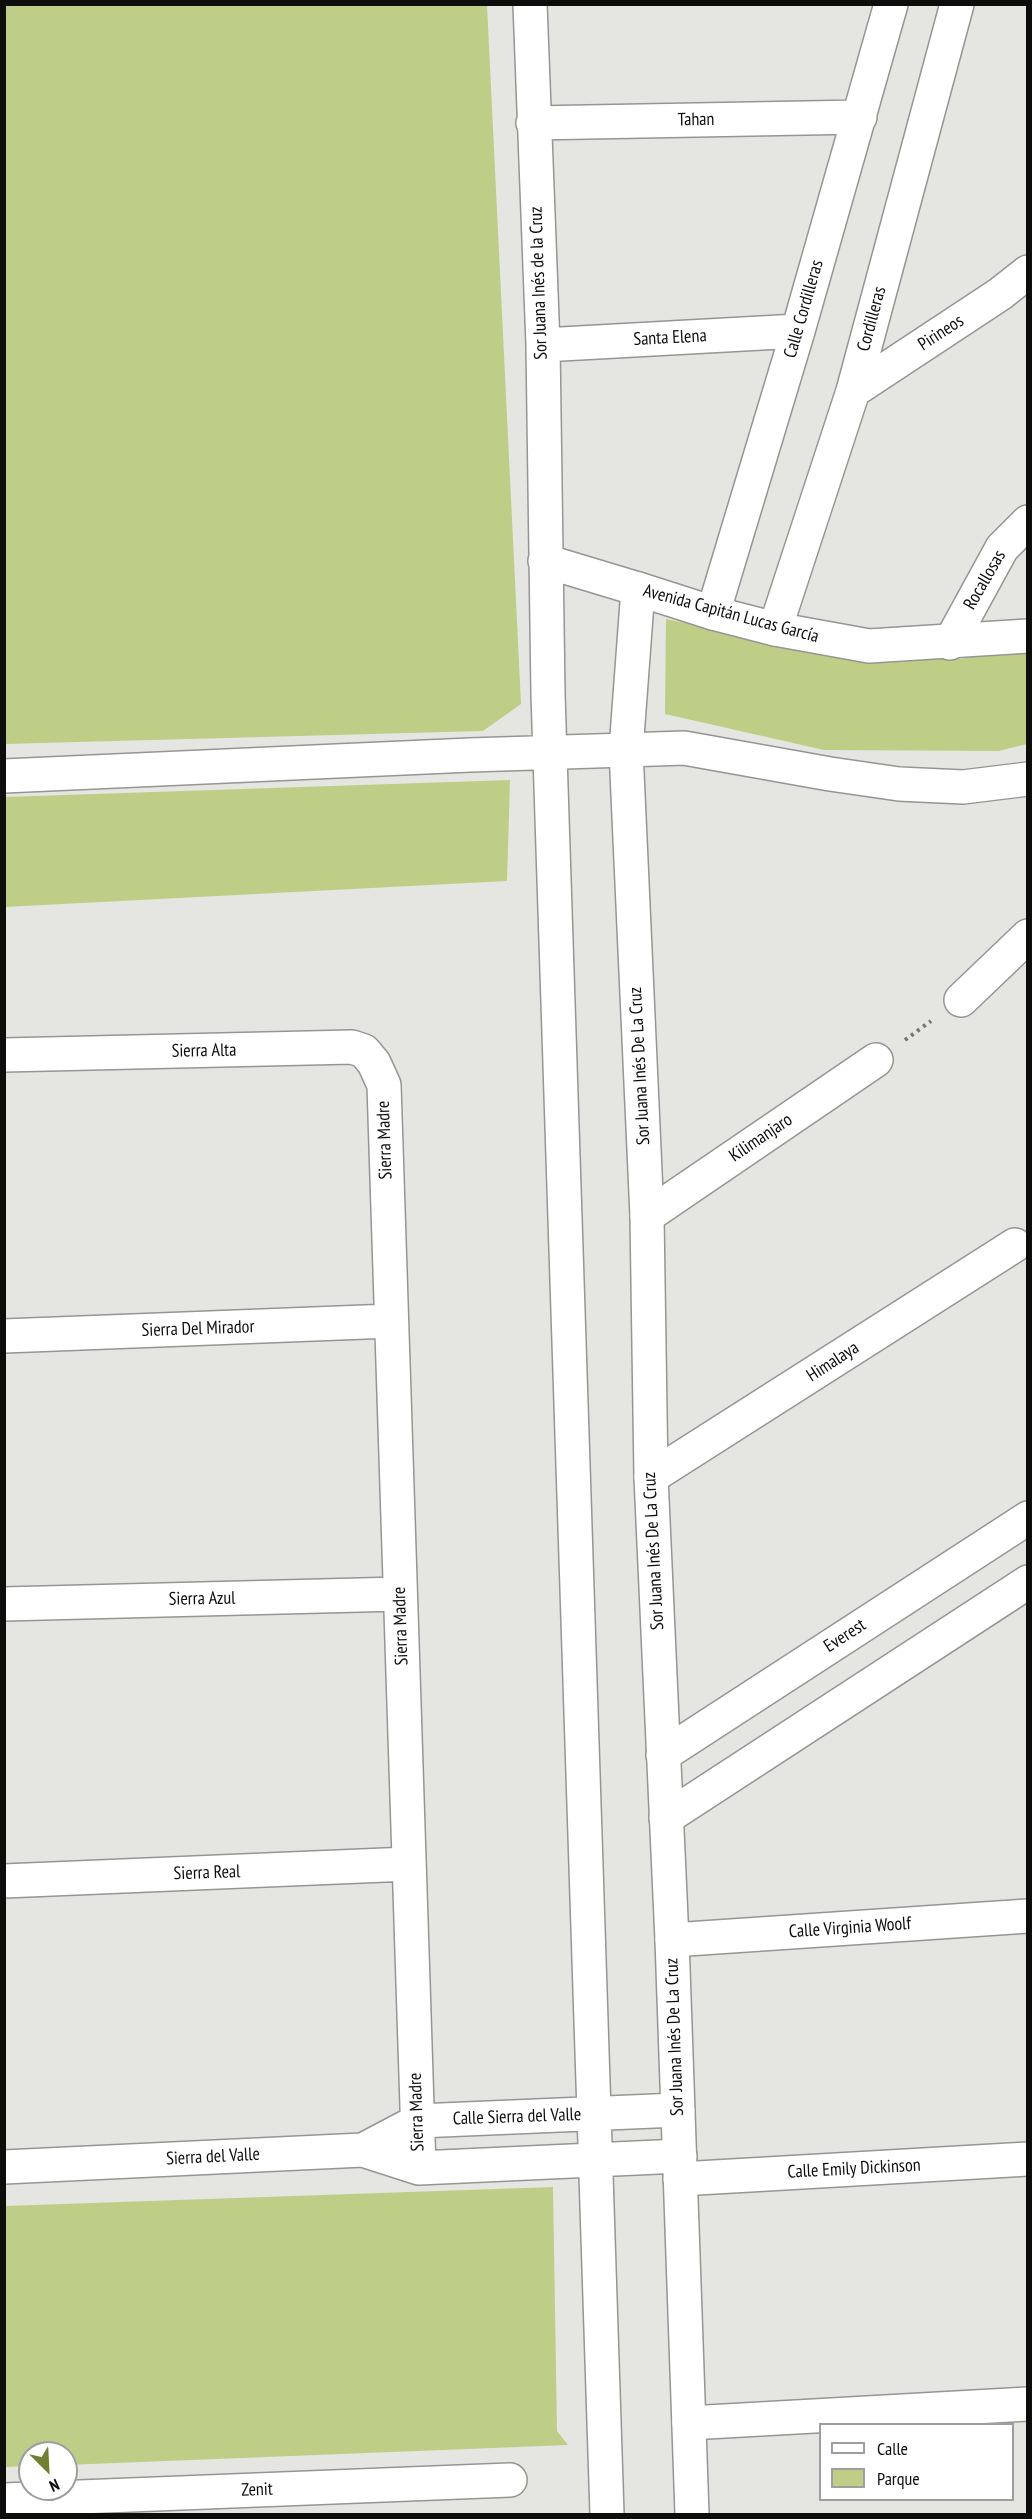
<!DOCTYPE html>
<meta charset="utf-8">
<style>
body{margin:0}
#map{position:relative;width:1032px;height:2519px;overflow:hidden;background:#e5e6e2;font-family:"PT Sans Narrow",sans-serif}
canvas{display:block}
.frame{position:absolute;inset:0;border:6px solid #0d0d0c;pointer-events:none}
.legend{position:absolute;left:819px;top:2423px;width:195px;height:78px;box-sizing:border-box;background:#fff;border:2px solid #9e9e9e;margin:0;padding:8px 10px;list-style:none;font-size:18px;color:#0d0d0c}
.legend li{display:flex;align-items:center;gap:12px;height:30px}
.legend b{width:30px;border:2px solid #9e9e9e}
.north{position:absolute;left:18px;top:2441px;width:60px;height:60px;box-sizing:border-box;background:#fff;border:2px solid #9e9e9e;border-radius:50%;rotate:156deg;font-size:16px;font-weight:700;line-height:24px;text-align:center;color:#0d0d0c}
.north::after{content:'';display:block;margin:auto;width:21px;height:27px;background:#71802e;clip-path:polygon(50% 0,100% 100%,50% 72%,0 100%)}
</style>
<div id="map">
<canvas width="1032" height="2519"></canvas>
<div class="frame"></div>
<ul class="legend">
<li><b style="height:8px;background:#fff"></b>Calle</li>
<li><b style="height:16px;background:#bece87"></b>Parque</li>
</ul>
<div class="north">N</div>
</div>
<script>
const context = document.querySelector('canvas').getContext('2d');
context.lineJoin = 'round';
function fill(path, color) {
  context.fillStyle = color;
  context.fill(path, 'evenodd');
}
function poly(rows) {
  const path = new Path2D();
  for (const r of rows) {
    path.moveTo(r[0], r[1]);
    for (let i = 2; i < r.length; i += 2) path.lineTo(r[i], r[i + 1]);
  }
  return path;
}
function trace(path, color, width, dash) {
  context.strokeStyle = color;
  context.lineWidth = width;
  context.lineCap = dash ? 'butt' : 'round';
  context.setLineDash(dash || []);
  context.stroke(path);
}
function write(font, color, halo, rows, align = 'center') {
  context.font = font + ' "PT Sans Narrow",sans-serif';
  context.lineWidth = 4.5;
  context.setLineDash([]);
  context.textBaseline = 'middle';
  context.strokeStyle = halo;
  context.fillStyle = color;
  for (const [text, x, y, turn = 0] of rows) {
    context.save();
    context.translate(x, y);
    context.rotate((+turn || 0) * Math.PI / 180);
    context.textAlign = isNaN(turn) ? turn : align;
    if (halo) context.strokeText(text, 0, 0);
    context.fillText(text, 0, 0);
    context.restore();
  }
}
fill(poly([
 [4,5,487,5,521,704,483,731,5,744],
 [666,619,853,658,961,659,1027,644,1027,744,999,751,824,750,665,714],
 [510,780,507,881,5,907,5,797],
 [553,2187,557,2431,568,2445,66,2465,66,2453,30,2453,30,2466,5,2467,5,2206]
]), '#bece87');
const minor = poly([
 [530,4,543,345,548,694,607,2514],
 [533,123,860,117],
 [543,345,798,331],
 [853,391,1000,294,1028,272],
 [545,561,638,589],
 [713,613,798,331,891,4],
 [775,629,853,391,957,4],
 [950,643,1002,548,1028,522],
 [4,776,470,755,626,750],
 [961,1000,1028,936],
 [4,1055,352,1047,364,1051,374,1063,384,1085,419,2168],
 [647,1216,876,1060],
 [4,1336,391,1321],
 [651,1477,1015,1245],
 [4,1604,400,1594],
 [663,1755,1028,1518],
 [666,1818,1028,1582],
 [4,1881,409,1864],
 [672,1940,1028,1916],
 [363,2150,418,2121,678,2110],
 [4,2167,363,2150,419,2168,680,2156],
 [680,2179,1028,2159],
 [689,2423,1028,2404],
 [4,2500,510,2480]
]);
const tertiary = poly([
 [626,750,684,748,830,774,899,784,963,787,1028,779],
 [692,2514,672,1940,651,1477,647,1216,626,750,638,589,713,613,775,629,869,646,1028,636]
]);
trace(minor, '#959693', 36);
trace(tertiary, '#959693', 36);
trace(poly([
 [905,1040,931,1021]
]), '#767674', 4, [3, 4.5]);
trace(minor, '#fff', 33);
trace(tertiary, '#fff', 33);
write('18px', '#0d0d0c', '#fff', [
 ["Tahan",696,120,-1],
 ["Sor Juana Inés de la Cruz",539,283,-92],
 ["Calle Cordilleras",804,309,-74],
 ["Cordilleras",872,319,-75],
 ["Pirineos",941,333,-33],
 ["Santa Elena",670,338,-3],
 ["Rocallosas",985,580,-60],
 ["Avenida Capitán Lucas García",731,614,15],
 ["Sierra Alta",204,1051,-1],
 ["Sor Juana Inés De La Cruz",640,1066,-93],
 ["Kilimanjaro",761,1138,-34],
 ["Sierra Madre",385,1140,-92],
 ["Sierra Del Mirador",198,1329,-2],
 ["Himalaya",833,1362,-33],
 ["Sor Juana Inés De La Cruz",654,1551,-93],
 ["Sierra Azul",202,1599,-1],
 ["Sierra Madre",401,1626,-92],
 ["Everest",845,1636,-33],
 ["Sierra Real",207,1873,-2],
 ["Calle Virginia Woolf",850,1928,-4],
 ["Sor Juana Inés De La Cruz",675,2037,-92],
 ["Sierra Madre",417,2112,-92],
 ["Calle Sierra del Valle",517,2117,-2],
 ["Sierra del Valle",213,2157,-3],
 ["Calle Emily Dickinson",854,2169,-3],
 ["Zenit",257,2490,-2]
]);
</script>
